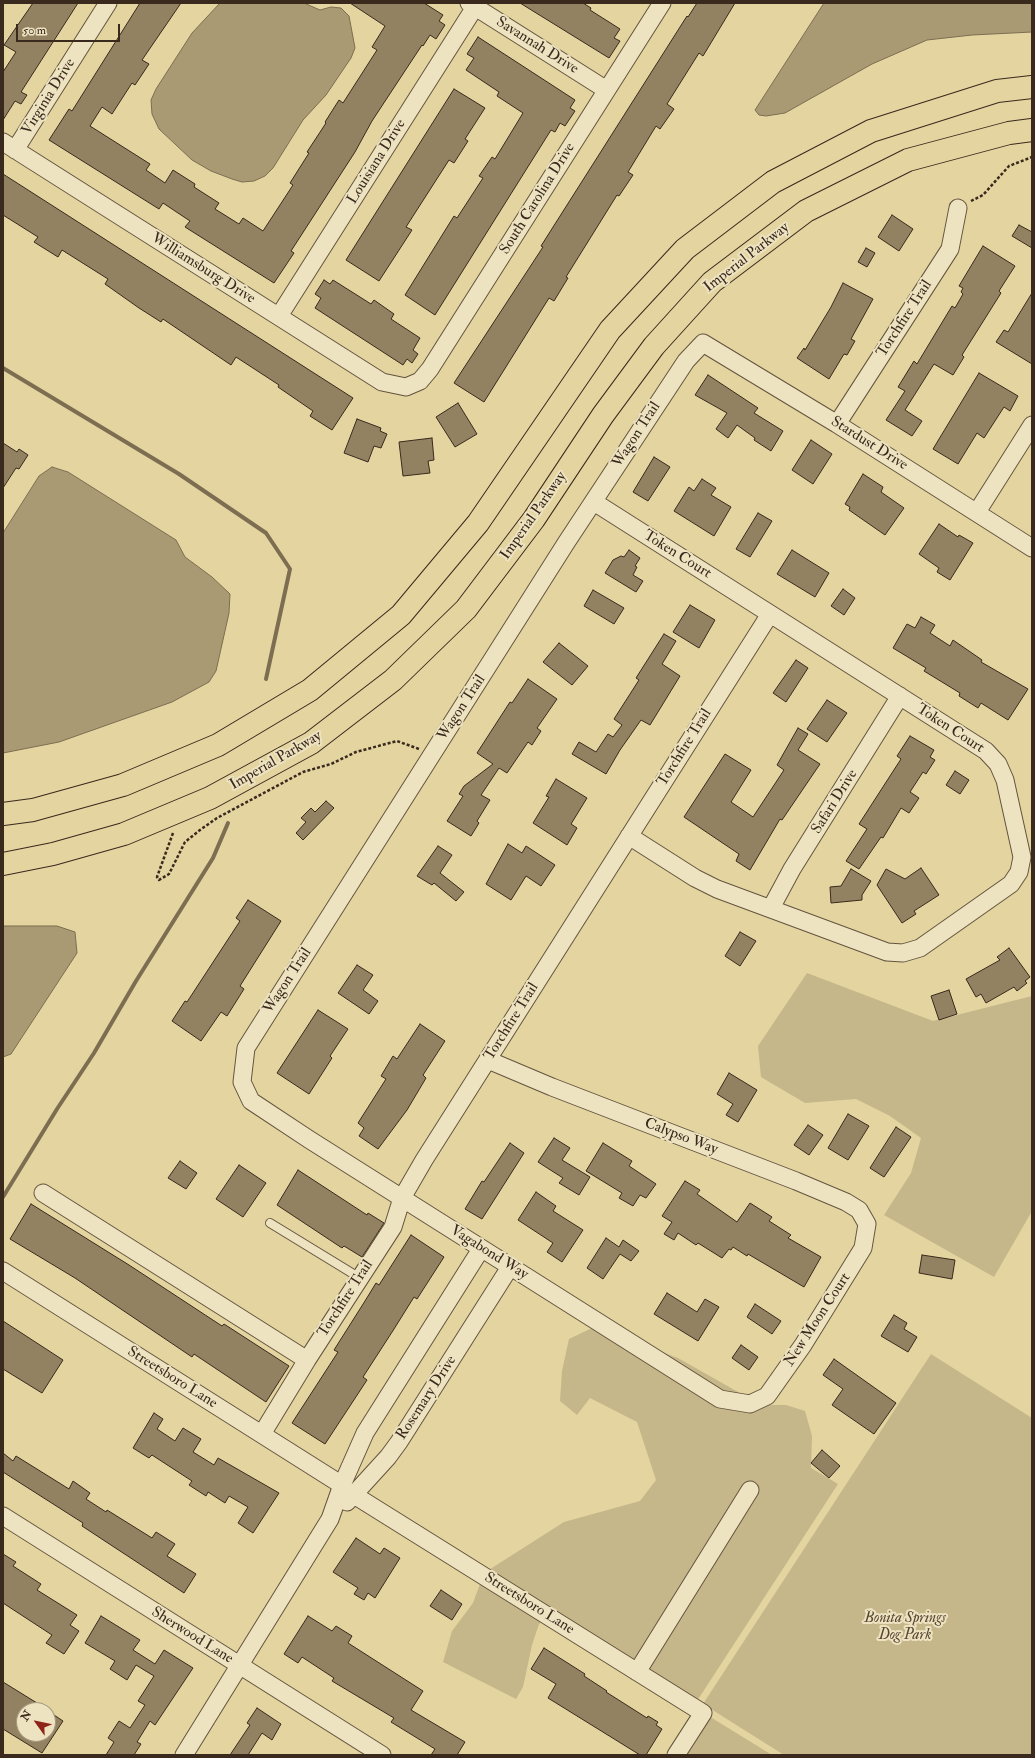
<!DOCTYPE html>
<style>
body{margin:0}
#map{position:relative;width:1035px;height:1758px;overflow:hidden;background:#e3d4a0;font-family:"IM FELL Double Pica",serif}
canvas{display:block}
.frame{position:absolute;inset:0;border:4px solid #3a291d;pointer-events:none}
.north{position:absolute;left:16px;top:1702px;width:40px;height:40px;box-sizing:border-box;background:#ede3c1;border:1px solid #a5997f;border-radius:50%;rotate:303deg;font-size:11px;font-weight:700;line-height:16px;text-align:center;color:#3a291d}
.north::after{content:'';display:block;margin:auto;width:14px;height:18px;background:#8f2418;clip-path:polygon(50% 0,100% 100%,50% 72%,0 100%)}
.scale{position:absolute;left:16px;top:24px;width:104px;height:18px;box-sizing:border-box;border:2px solid #3a291d;border-top:0;padding-left:5px;font-size:12px;line-height:14px;white-space:nowrap;color:#3a291d;-webkit-text-stroke:3px #ede3c1;paint-order:stroke}
</style>
<div id="map">
<canvas width="1035" height="1758"></canvas>
<div class="frame"></div>
<div class="north">N</div>
<div class="scale">50 m</div>
</div>
<script>
const context = document.querySelector('canvas').getContext('2d');
context.lineJoin = 'round';
function fill(path, color) {
  context.fillStyle = color;
  context.fill(path, 'evenodd');
}
function poly(rows) {
  const path = new Path2D();
  for (const r of rows) {
    path.moveTo(r[0], r[1]);
    for (let i = 2; i < r.length; i += 2) path.lineTo(r[i], r[i + 1]);
  }
  return path;
}
function trace(path, color, width, dash) {
  context.strokeStyle = color;
  context.lineWidth = width;
  context.lineCap = dash ? 'butt' : 'round';
  context.setLineDash(dash || []);
  context.stroke(path);
}
function write(font, color, halo, rows, align = 'center') {
  context.font = font + ' "IM FELL Double Pica",serif';
  context.lineWidth = 4;
  context.setLineDash([]);
  context.textBaseline = 'middle';
  context.strokeStyle = halo;
  context.fillStyle = color;
  for (const [text, x, y, turn = 0] of rows) {
    context.save();
    context.translate(x, y);
    context.rotate((+turn || 0) * Math.PI / 180);
    context.textAlign = isNaN(turn) ? turn : align;
    if (halo) context.strokeText(text, 0, 0);
    context.fillText(text, 0, 0);
    context.restore();
  }
}
fill(poly([
 [807,973,933,1021,1032,996,1032,1211,994,1277,884,1215,911,1173,921,1138,890,1116,856,1099,805,1103,761,1077,758,1046],
 [594,1327,678,1358,761,1405,786,1405,805,1411,812,1436,811,1468,838,1484,697,1701,699,1710,772,1755,677,1755,693,1719,688,1704,555,1613,539,1624,532,1645,523,1687,516,1699,443,1662,452,1631,473,1603,484,1573,564,1522,640,1501,656,1480,637,1422,590,1398,577,1415,560,1401,562,1371,569,1339],
 [931,1354,1032,1418,1032,1755,784,1755,703,1704]
]), '#c6b78a');
const water = poly([
 [220,3,304,3,320,10,331,7,341,8,349,16,355,48,351,58,326,95,303,120,273,168,265,176,254,181,242,182,232,179,211,171,192,160,159,129,152,114,151,100,156,89,192,33,220,3],
 [824,3,1032,3,1032,32,972,35,927,40,872,64,785,113,766,116,759,115,755,110,824,3],
 [52,467,68,472,176,540,185,557,212,577,230,594,229,613,216,671,209,682,172,702,59,742,3,753,3,533,39,476,52,467],
 [3,926,57,926,75,932,77,953,11,1054,3,1057,3,926]
]);
fill(water, '#aa9a73');
trace(water, '#7d6d51', 1);
trace(poly([
 [3,368,179,474,266,533,290,569,266,679],
 [3,1197,57,1109,94,1053,136,981,213,858,228,823]
]), '#7d6d51', 4);
const building = poly([
 [33,3,78,3,21,92,27,95,21,104,15,101,3,120,3,72,16,52,4,45,33,3],
 [140,3,181,3,142,60,149,64,135,85,132,83,112,114,102,107,90,126,150,164,146,170,165,183,173,170,195,184,194,187,219,203,215,209,239,224,243,218,263,231,293,185,290,183,309,153,307,152,326,123,325,122,339,100,343,103,377,50,372,47,385,26,350,3,424,3,443,15,439,21,445,25,436,39,430,35,423,46,422,45,372,121,355,152,291,251,294,253,274,283,185,227,190,221,163,203,159,209,49,140,69,109,72,111,140,3],
 [520,3,583,3,591,8,590,10,620,29,614,38,620,41,609,58,520,3],
 [697,3,735,3,703,56,699,53,667,104,674,109,660,129,656,126,628,172,633,175,619,196,617,195,566,277,568,278,554,301,549,298,484,402,454,383,543,247,541,246,687,16,688,17,697,3],
 [478,37,575,100,570,108,575,111,565,126,560,123,555,132,551,130,435,315,405,295,454,216,457,218,483,178,479,176,492,157,495,159,523,113,497,96,499,92,466,70,474,58,467,54,478,37],
 [454,89,485,108,465,139,468,141,454,163,449,160,406,227,412,230,379,281,346,260,454,89],
 [3,174,353,398,332,430,310,416,313,411,278,387,279,385,236,357,231,365,163,319,161,322,139,308,105,284,108,279,62,250,58,257,34,242,38,237,3,215,3,174],
 [892,215,913,229,899,251,878,237,892,215],
 [1019,225,1032,232,1032,248,1012,236,1019,225],
 [983,246,1015,266,999,291,1001,293,962,355,964,357,953,375,934,364,905,410,922,421,912,436,886,420,905,391,898,387,914,361,917,364,952,306,955,308,963,294,961,292,963,288,959,286,983,246],
 [866,248,875,253,867,267,858,262,866,248],
 [324,280,330,284,333,280,371,304,374,300,394,314,391,319,420,338,413,350,418,354,412,363,407,359,403,365,315,308,321,298,315,294,324,280],
 [843,283,873,299,851,339,855,341,847,355,844,354,829,379,797,358,804,348,805,350,831,307,843,283],
 [1032,293,1032,364,996,342,1004,330,1008,332,1032,293],
 [979,373,1018,396,1010,411,1004,407,984,438,977,433,958,464,933,449,979,373],
 [708,375,758,408,754,413,783,431,771,451,754,440,755,438,737,425,728,438,716,429,727,413,695,395,708,375],
 [458,403,477,434,455,447,436,417,458,403],
 [357,419,381,428,380,431,387,434,381,448,374,446,368,462,344,453,357,419],
 [432,438,434,460,428,461,430,473,403,476,399,442,432,438],
 [811,440,832,454,813,484,792,470,811,440],
 [3,443,17,452,19,449,28,455,19,469,16,468,3,488,3,443],
 [654,457,670,467,648,501,633,492,654,457],
 [863,474,883,487,881,492,904,508,885,535,849,510,850,507,845,504,863,474],
 [702,479,716,488,711,495,731,507,714,536,674,511,689,487,694,491,702,479],
 [758,513,772,521,750,557,736,549,758,513],
 [939,524,958,537,959,535,973,543,950,580,937,572,939,568,919,554,939,524],
 [629,550,640,558,635,566,637,567,633,575,643,581,636,592,605,573,613,560,621,556,624,557,629,550],
 [792,550,829,573,815,597,777,574,792,550],
 [843,589,855,598,844,615,831,606,843,589],
 [593,590,624,608,614,624,584,606,593,590],
 [690,605,715,620,699,648,673,632,690,605],
 [921,617,935,625,930,633,950,646,953,640,982,660,981,662,1028,689,1008,720,981,703,978,708,959,696,960,693,924,671,926,668,893,648,907,624,915,628,921,617],
 [664,634,676,641,662,664,680,676,650,725,641,720,620,750,606,774,572,754,579,742,596,752,608,734,613,737,622,725,614,719,639,680,636,678,664,634],
 [559,643,588,666,572,685,543,662,559,643],
 [796,660,808,668,786,702,773,693,796,660],
 [528,679,557,699,537,728,541,731,532,745,528,742,507,773,499,768,481,795,490,800,477,821,479,823,471,836,447,821,463,796,459,794,464,786,493,764,477,753,510,702,512,703,528,679],
 [827,700,847,713,827,742,807,729,827,700],
 [798,728,808,734,798,750,820,764,782,820,780,819,750,870,736,861,739,854,684,817,725,754,751,770,731,802,753,817,784,770,777,765,798,728],
 [910,736,934,750,930,757,935,760,926,774,923,772,910,792,919,798,909,813,901,808,883,838,881,837,859,869,846,861,867,829,859,824,901,759,897,756,910,736],
 [955,771,969,780,960,794,946,785,955,771],
 [556,779,587,798,571,824,577,828,567,845,533,823,549,797,546,796,556,779],
 [326,801,334,808,303,840,296,833,306,822,301,818,311,808,315,812,326,801],
 [508,844,522,853,526,846,555,865,541,886,526,876,511,900,486,884,508,844],
 [438,846,452,855,440,873,464,892,456,901,434,883,432,885,417,876,438,846],
 [921,868,939,895,914,911,916,914,902,923,877,885,886,869,905,879,921,868],
 [851,869,871,881,862,895,862,900,831,903,830,887,841,886,851,869],
 [248,900,281,921,240,986,244,989,227,1016,221,1012,201,1041,172,1021,185,1001,187,1002,240,921,236,918,248,900],
 [740,932,756,941,740,966,725,956,740,932],
 [1009,948,1030,977,1025,981,1027,983,1017,991,1014,987,986,1003,981,994,976,997,966,979,1000,960,997,957,1009,948],
 [357,965,373,975,363,990,378,1001,369,1014,338,993,357,965],
 [949,990,957,1014,939,1020,931,996,949,990],
 [318,1010,348,1029,330,1056,332,1058,309,1094,277,1073,318,1010],
 [420,1024,445,1041,423,1075,426,1078,407,1110,378,1149,359,1136,364,1128,358,1123,386,1079,381,1076,393,1056,397,1059,420,1024],
 [729,1073,757,1090,738,1122,726,1115,733,1104,717,1094,729,1073],
 [848,1114,869,1126,848,1160,828,1148,848,1114],
 [808,1125,823,1135,809,1155,794,1145,808,1125],
 [896,1127,911,1137,884,1177,870,1168,896,1127],
 [554,1138,570,1148,562,1160,590,1177,579,1195,559,1183,563,1178,538,1162,554,1138],
 [510,1143,524,1153,482,1219,465,1209,482,1181,484,1182,510,1143],
 [603,1143,632,1161,629,1166,656,1184,646,1198,640,1195,633,1206,619,1198,622,1193,586,1171,603,1143],
 [180,1161,197,1173,186,1189,168,1178,180,1161],
 [239,1165,266,1183,243,1217,216,1199,239,1165],
 [298,1170,367,1215,368,1213,384,1223,362,1257,344,1246,342,1248,277,1205,298,1170],
 [685,1181,700,1190,697,1194,737,1222,750,1203,772,1217,769,1221,791,1235,788,1238,821,1257,804,1287,748,1254,747,1256,733,1247,731,1250,729,1249,722,1258,698,1243,696,1245,678,1233,674,1240,664,1234,672,1222,662,1216,685,1181],
 [536,1192,556,1206,553,1211,583,1230,562,1262,547,1252,553,1243,518,1220,536,1192],
 [31,1204,129,1265,222,1326,224,1324,289,1366,266,1402,194,1354,192,1357,75,1278,10,1239,31,1204],
 [411,1235,444,1257,417,1299,414,1297,394,1329,363,1377,367,1380,325,1444,292,1423,338,1352,334,1350,365,1301,376,1283,379,1285,411,1235],
 [606,1238,619,1247,623,1240,639,1251,631,1261,620,1254,603,1279,587,1268,606,1238],
 [922,1255,955,1260,952,1279,919,1273,922,1255],
 [667,1293,697,1312,705,1299,719,1307,698,1341,654,1314,667,1293],
 [755,1304,781,1321,772,1334,747,1317,755,1304],
 [894,1315,907,1323,904,1329,917,1337,908,1352,881,1336,894,1315],
 [3,1321,63,1360,42,1393,3,1369,3,1321],
 [741,1345,758,1357,749,1370,732,1358,741,1345],
 [834,1359,896,1403,874,1434,832,1405,843,1389,823,1375,834,1359],
 [154,1413,163,1419,157,1429,175,1441,183,1428,201,1439,193,1452,214,1465,218,1458,279,1493,253,1533,238,1523,248,1507,229,1496,225,1503,208,1492,206,1496,189,1485,192,1481,152,1455,149,1458,133,1448,154,1413],
 [822,1450,840,1466,829,1478,811,1463,822,1450],
 [3,1453,13,1461,16,1456,69,1489,73,1481,90,1493,86,1499,106,1512,107,1510,152,1538,156,1532,175,1544,167,1556,196,1574,184,1593,82,1526,83,1523,3,1472,3,1453],
 [356,1538,380,1554,384,1548,400,1558,375,1598,368,1593,364,1600,354,1594,358,1588,333,1572,356,1538],
 [3,1554,16,1562,13,1566,41,1584,37,1590,77,1615,70,1625,79,1631,64,1654,46,1643,52,1635,3,1603,3,1554],
 [441,1590,462,1604,452,1620,430,1606,441,1590],
 [101,1616,140,1640,133,1650,155,1664,164,1650,193,1668,155,1725,150,1721,137,1742,141,1744,134,1755,106,1755,114,1742,108,1738,119,1721,130,1728,145,1705,138,1701,154,1676,136,1665,127,1680,110,1669,115,1661,85,1643,101,1616],
 [308,1616,332,1631,336,1626,352,1636,348,1643,423,1691,411,1710,465,1742,457,1755,431,1755,435,1749,391,1722,394,1718,332,1681,334,1678,302,1657,298,1663,284,1654,308,1616],
 [544,1648,585,1674,584,1676,607,1691,606,1692,647,1718,648,1716,658,1722,656,1725,662,1729,646,1755,640,1755,548,1698,556,1684,531,1669,544,1648],
 [3,1682,37,1703,32,1710,24,1710,24,1734,48,1734,48,1711,63,1721,42,1753,3,1729,3,1682],
 [257,1708,281,1724,272,1740,262,1733,248,1755,230,1755,250,1725,247,1723,257,1708]
]);
fill(building, '#928261');
trace(building, '#3a291d', 1);
const service = poly([
 [270,1223,360,1278]
]);
const minor = poly([
 [469,3,605,89],
 [3,142,382,382,406,387,420,381,430,369,662,3],
 [15,150,108,3],
 [279,316,475,7],
 [837,424,950,249,958,208],
 [594,502,986,751,998,764,1005,780,1022,857,1019,872,1011,884,920,948,903,953,887,952,717,889,695,878,629,836],
 [977,512,1032,425],
 [771,908,792,869,900,696],
 [488,1060,552,1087,796,1181,846,1202,859,1210,867,1224,863,1248,803,1345,767,1396,750,1404,720,1399,310,1140,251,1101,242,1082,246,1048,566,543,686,361,703,343,837,424,1032,548],
 [43,1193,307,1360],
 [3,1271,342,1485],
 [262,1434,307,1360,393,1227,402,1198,424,1160,770,614],
 [354,1495,703,1713,676,1755],
 [347,1502,388,1457,399,1442,510,1267],
 [3,1516,382,1755],
 [637,1672,750,1490],
 [184,1755,330,1519,342,1485,365,1433,481,1249]
]);
const primary = poly([
 [3,814,33,810,123,785,218,745,310,690,401,615,478,523,610,330,685,249,773,182,871,131,997,91,1032,87],
 [3,864,53,854,124,834,210,798,311,743,393,680,466,609,534,519,603,415,654,346,712,282,806,211,908,160,1009,133,1032,130]
]);
trace(service, '#64543e', 10);
trace(minor, '#64543e', 19);
trace(primary, '#3a291d', 24);
trace(poly([
 [971,201,983,195,1009,166,1032,157],
 [173,833,157,877,159,880,169,874,185,842,200,830,217,818,303,772,331,764,356,752,397,741,419,749]
]), '#3a291d', 2.5, [3, 2]);
trace(service, '#ede3c1', 8);
trace(minor, '#ede3c1', 17);
trace(primary, '#e3d4a0', 22);
write('15px', '#3a291d', '#ede3c1', [
 ["Savannah Drive",537,46,32],
 ["Virginia Drive",49,97,-58],
 ["Louisiana Drive",377,162,-58],
 ["South Carolina Drive",538,199,-58],
 ["Imperial Parkway",747,258,-38],
 ["Williamsburg Drive",203,269,32],
 ["Torchfire Trail",905,319,-57],
 ["Wagon Trail",637,435,-57],
 ["Stardust Drive",869,444,32],
 ["Imperial Parkway",534,516,-55],
 ["Token Court",677,555,32],
 ["Wagon Trail",462,708,-57],
 ["Token Court",950,729,33],
 ["Torchfire Trail",685,748,-58],
 ["Imperial Parkway",276,761,-30],
 ["Safari Drive",835,802,-58],
 ["Wagon Trail",288,981,-57],
 ["Torchfire Trail",512,1022,-58],
 ["Calypso Way",681,1137,21],
 ["Vagabond Way",489,1253,32],
 ["Torchfire Trail",346,1299,-57],
 ["New Moon Court",818,1320,-57],
 ["Streetsboro Lane",172,1378,32],
 ["Rosemary Drive",427,1398,-57],
 ["Streetsboro Lane",529,1604,32],
 ["Sherwood Lane",192,1636,32]
]);
write('italic 15px', '#564533', '#ede3c1', [
 ["Bonita Springs",905,1619],
 ["Dog Park",905,1636]
]);
</script>
